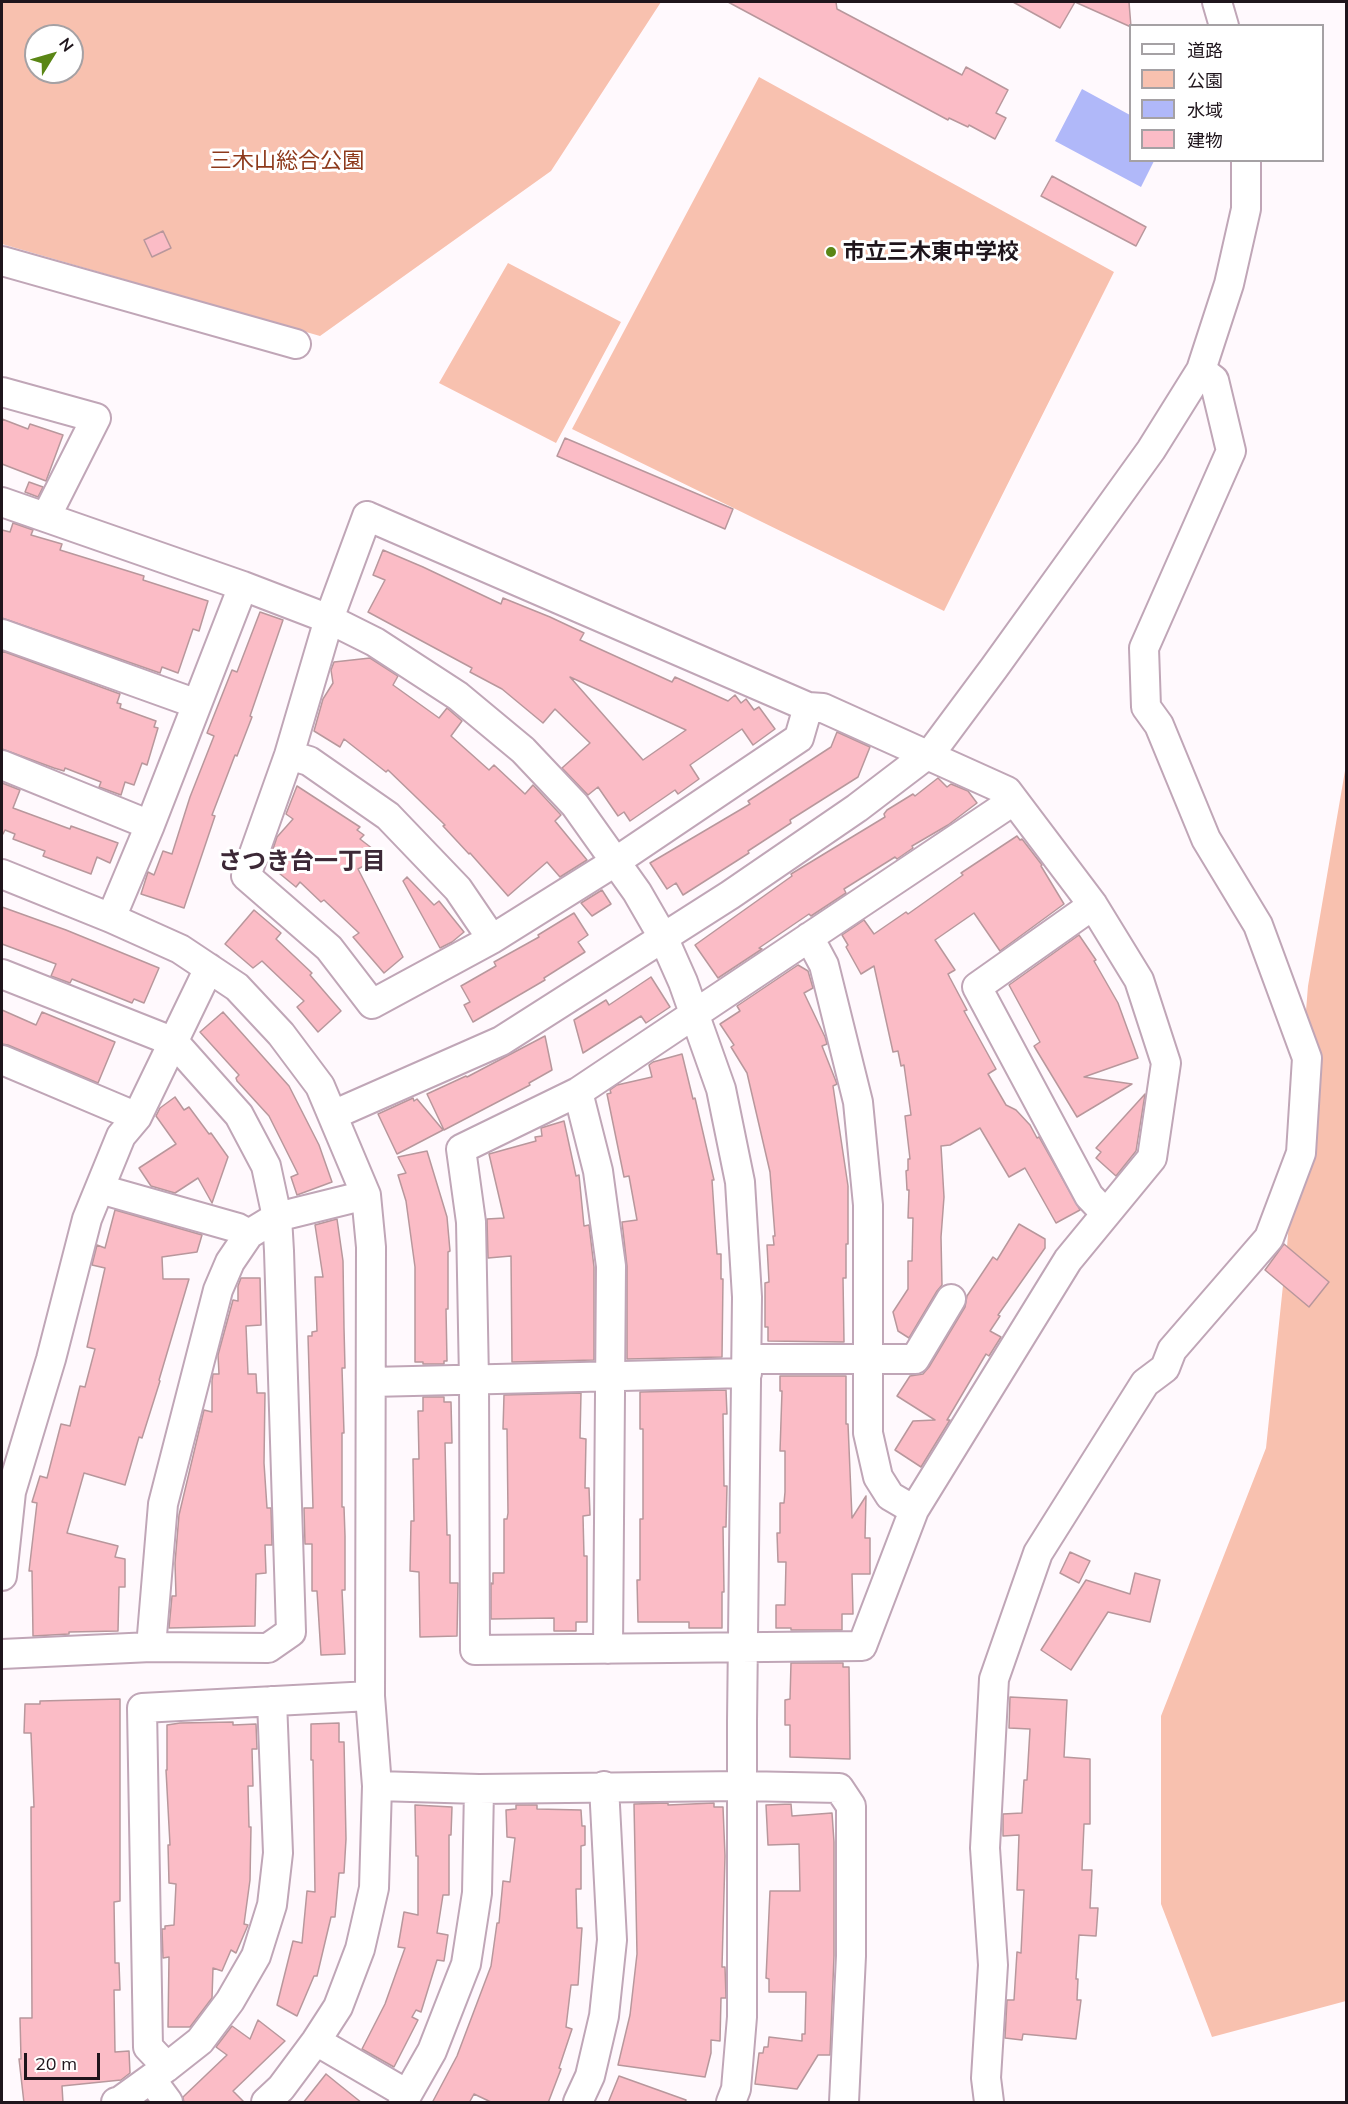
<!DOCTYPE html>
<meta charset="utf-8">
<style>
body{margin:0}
#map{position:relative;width:1348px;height:2104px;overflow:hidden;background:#fff9fd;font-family:Mulish,"Noto Sans JP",sans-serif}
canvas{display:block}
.frame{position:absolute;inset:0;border:3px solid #1f151c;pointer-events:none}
.legend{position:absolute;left:1129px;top:24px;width:195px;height:138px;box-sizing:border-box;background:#fff;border:2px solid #a5a1a4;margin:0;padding:8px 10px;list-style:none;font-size:18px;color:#1f151c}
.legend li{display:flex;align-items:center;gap:12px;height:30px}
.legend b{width:30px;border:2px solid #a5a1a4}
.north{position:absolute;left:24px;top:24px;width:60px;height:60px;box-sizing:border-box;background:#fff;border:2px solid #a5a1a4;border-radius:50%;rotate:53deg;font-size:16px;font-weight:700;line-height:24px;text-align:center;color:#1f151c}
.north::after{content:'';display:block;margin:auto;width:21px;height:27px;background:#5a8615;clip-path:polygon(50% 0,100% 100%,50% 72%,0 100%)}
.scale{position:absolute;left:24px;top:2053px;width:76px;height:27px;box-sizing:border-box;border:3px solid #1f151c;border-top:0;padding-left:8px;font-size:18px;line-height:21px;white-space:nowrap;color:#1f151c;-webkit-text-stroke:4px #fff;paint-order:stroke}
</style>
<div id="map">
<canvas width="1348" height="2104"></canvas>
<div class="frame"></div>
<ul class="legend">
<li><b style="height:8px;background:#fff"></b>道路</li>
<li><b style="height:16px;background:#f8c1af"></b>公園</li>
<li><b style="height:16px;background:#b0b8f9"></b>水域</li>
<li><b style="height:16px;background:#fbbcc6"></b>建物</li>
</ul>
<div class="north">N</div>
<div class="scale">20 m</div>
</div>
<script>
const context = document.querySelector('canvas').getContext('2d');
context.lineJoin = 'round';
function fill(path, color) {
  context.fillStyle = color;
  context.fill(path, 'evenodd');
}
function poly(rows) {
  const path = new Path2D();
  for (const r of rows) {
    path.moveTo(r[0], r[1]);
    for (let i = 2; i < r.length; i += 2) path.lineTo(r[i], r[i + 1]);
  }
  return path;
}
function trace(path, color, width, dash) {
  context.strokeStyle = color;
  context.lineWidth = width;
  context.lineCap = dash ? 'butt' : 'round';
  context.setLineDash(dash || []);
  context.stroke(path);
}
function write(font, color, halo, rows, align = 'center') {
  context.font = font + ' Mulish,"Noto Sans JP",sans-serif';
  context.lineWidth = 6;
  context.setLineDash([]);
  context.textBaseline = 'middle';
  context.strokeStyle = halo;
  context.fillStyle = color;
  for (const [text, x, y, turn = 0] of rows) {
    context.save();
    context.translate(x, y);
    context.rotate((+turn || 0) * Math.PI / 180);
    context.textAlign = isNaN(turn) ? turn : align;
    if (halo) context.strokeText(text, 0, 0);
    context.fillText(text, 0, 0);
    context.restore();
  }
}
fill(poly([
 [2,2,661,2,551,171,320,336,2,244],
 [36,36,72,36,72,72,36,72],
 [759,77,1114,272,944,611,572,429],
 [508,263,621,322,556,443,439,383],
 [1346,765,1346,2001,1212,2037,1161,1904,1161,1716,1266,1448,1287,1247,1308,986]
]), '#f8c1af');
fill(poly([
 [1082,89,1130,115,1130,160,1154,161,1141,187,1055,141]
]), '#b0b8f9');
const building = poly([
 [728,2,836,2,837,9,962,75,966,67,1008,90,996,113,1006,118,995,139,969,125,968,127,949,118,948,120,728,2],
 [1013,2,1129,2,1131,27,1075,2,1060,28,1013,2],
 [1052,176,1146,227,1136,246,1041,196,1052,176],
 [163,231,171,248,152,257,144,240,163,231],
 [2,419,28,429,30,424,63,435,46,481,2,464,2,419],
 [565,438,733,509,725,529,557,456,565,438],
 [29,482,43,487,38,497,25,492,29,482],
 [13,523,33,530,31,535,62,544,60,550,144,576,143,580,208,601,199,631,193,629,178,673,162,667,160,673,2,618,2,530,10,532,13,523],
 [383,550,423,567,501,604,503,598,550,617,584,633,580,640,672,682,675,677,728,701,735,695,741,703,746,699,754,710,759,707,775,729,753,745,742,729,690,765,699,779,678,794,675,790,630,821,624,812,618,816,598,787,588,795,562,768,590,743,555,709,543,723,502,689,470,672,472,668,368,612,385,580,373,575,383,550],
 [570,677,686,730,643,760,570,677],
 [260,612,283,620,250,716,252,717,237,756,235,755,212,815,215,816,184,908,141,894,148,872,154,875,163,851,172,854,190,797,214,736,207,733,232,670,237,672,260,612],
 [2,651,120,694,117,703,121,704,120,708,156,721,154,727,158,728,147,765,142,763,134,785,125,782,121,795,99,787,101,782,65,768,64,771,54,768,2,749,2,651],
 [370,658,398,676,393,685,439,718,447,708,462,721,451,736,489,770,494,765,525,794,533,785,561,815,555,821,587,860,560,877,547,862,508,896,470,853,469,854,443,826,445,825,388,770,386,772,344,739,340,747,314,731,323,699,333,683,331,670,334,662,370,658],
 [837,732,870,747,858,777,790,820,791,823,748,851,749,853,683,895,676,883,667,889,650,863,750,804,748,801,831,747,837,732],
 [938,778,947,787,951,784,968,791,977,803,948,825,912,846,913,848,897,859,895,857,844,889,846,893,811,916,809,914,759,948,762,949,718,978,695,945,792,876,791,874,885,817,884,814,887,810,913,794,915,796,938,778],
 [2,783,20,790,13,808,70,829,71,826,118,843,110,863,97,857,91,874,43,856,45,851,13,839,15,834,5,830,3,834,2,833,2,783],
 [297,786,360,827,357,830,364,835,360,839,382,856,358,869,403,957,384,973,353,937,359,933,324,900,321,902,300,882,296,887,268,864,277,837,293,819,286,814,297,786],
 [1017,836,1020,840,1022,839,1042,865,1041,866,1064,904,1000,951,974,913,935,940,955,970,948,974,950,978,967,1010,964,1011,996,1069,988,1074,1006,1105,1016,1110,1030,1125,1037,1138,1039,1137,1080,1210,1056,1223,1025,1168,1009,1177,980,1128,950,1145,941,1146,944,1197,941,1237,942,1285,937,1291,909,1338,898,1331,893,1312,908,1289,908,1261,912,1261,913,1218,908,1218,909,1190,907,1190,906,1171,908,1170,908,1159,910,1159,905,1116,911,1115,904,1065,901,1066,898,1051,893,1052,874,966,861,974,846,947,848,945,842,935,864,920,874,934,906,912,908,914,963,875,961,873,1017,836],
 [407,877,434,905,439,901,464,932,452,942,440,948,403,881,407,877],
 [602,890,611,904,592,916,581,903,602,890],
 [2,907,66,930,159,968,144,1003,134,999,132,1003,72,979,70,983,51,976,56,964,2,944,2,907],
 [254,910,281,933,276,939,312,973,310,975,341,1011,318,1032,297,1007,304,1001,262,961,253,968,225,944,254,910],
 [574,913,588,935,578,942,585,952,544,978,545,980,473,1022,464,1005,470,1002,461,986,496,966,494,962,539,937,538,935,574,913],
 [1079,935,1096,960,1094,961,1118,1003,1138,1058,1084,1077,1132,1084,1077,1117,1034,1046,1040,1042,1009,985,1079,935],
 [798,965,808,971,813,988,804,993,825,1037,827,1044,822,1046,837,1084,833,1086,848,1186,848,1244,846,1244,846,1278,843,1278,844,1342,768,1341,768,1327,765,1327,765,1283,769,1282,767,1245,774,1245,773,1236,775,1236,770,1172,747,1073,731,1047,734,1045,720,1024,740,1011,737,1006,798,965],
 [651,977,670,1007,646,1023,641,1016,583,1053,574,1020,606,1000,609,1005,651,977],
 [2,1010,36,1025,42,1012,115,1042,98,1083,8,1045,2,1044,2,1010],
 [223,1012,289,1086,319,1145,332,1182,297,1195,291,1177,298,1174,269,1116,237,1081,236,1078,239,1075,200,1032,223,1012],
 [545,1036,552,1070,529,1083,530,1085,444,1130,427,1094,466,1076,467,1077,545,1036],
 [682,1054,693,1099,695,1098,714,1180,712,1180,717,1254,721,1254,721,1279,723,1279,722,1357,627,1359,627,1266,622,1222,637,1220,629,1176,624,1177,607,1094,611,1093,610,1090,617,1085,652,1077,649,1065,653,1062,682,1054],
 [1145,1094,1136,1151,1116,1176,1096,1158,1101,1152,1096,1148,1145,1094],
 [175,1097,184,1110,189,1107,209,1134,211,1133,228,1157,212,1203,198,1178,175,1193,151,1186,139,1168,176,1144,156,1116,160,1108,175,1097],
 [413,1098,414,1101,417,1099,443,1130,397,1154,378,1114,413,1098],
 [564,1121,576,1176,579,1175,584,1226,589,1225,594,1267,594,1360,512,1362,511,1256,488,1258,487,1219,504,1218,489,1154,536,1141,535,1137,542,1136,541,1128,564,1121],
 [427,1151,447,1217,450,1251,448,1252,448,1309,446,1309,447,1361,444,1361,444,1364,423,1364,423,1362,415,1362,415,1267,406,1201,398,1175,406,1173,398,1157,427,1151],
 [115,1210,202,1235,197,1252,162,1257,163,1279,189,1279,159,1380,160,1381,142,1438,139,1437,125,1485,84,1473,67,1533,118,1546,115,1557,125,1559,125,1587,119,1587,118,1631,69,1632,69,1634,33,1636,32,1571,29,1571,37,1503,32,1502,40,1476,47,1478,61,1424,70,1426,80,1386,85,1387,95,1349,87,1347,105,1268,92,1265,97,1245,105,1248,115,1210],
 [337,1219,343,1261,344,1328,345,1368,342,1368,344,1433,342,1433,342,1507,344,1507,345,1536,345,1590,342,1590,345,1654,321,1655,317,1591,312,1591,312,1544,305,1544,304,1508,313,1508,308,1336,312,1336,312,1332,317,1331,315,1277,323,1277,315,1225,337,1219],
 [1019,1224,1045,1239,1045,1248,998,1315,1000,1316,990,1331,1001,1337,989,1356,986,1354,947,1420,950,1420,921,1467,895,1450,913,1421,935,1420,897,1396,910,1376,923,1374,929,1367,965,1307,967,1296,993,1257,997,1260,1019,1224],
 [1284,1244,1329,1282,1309,1307,1265,1270,1284,1244],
 [241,1278,260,1278,261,1325,246,1326,248,1374,256,1374,257,1393,265,1393,264,1463,267,1508,271,1508,272,1545,265,1545,266,1573,256,1574,255,1626,169,1628,172,1596,176,1596,175,1563,179,1515,204,1410,212,1412,212,1381,213,1374,219,1374,218,1355,233,1300,238,1301,238,1286,241,1278],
 [780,1376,846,1376,846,1424,848,1424,852,1518,866,1496,865,1538,870,1538,870,1574,852,1574,853,1614,842,1614,842,1630,791,1630,791,1628,776,1628,776,1605,785,1605,786,1562,778,1562,777,1533,780,1533,780,1503,784,1503,785,1492,785,1451,780,1451,782,1391,780,1391,780,1376],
 [726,1390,727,1414,723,1414,724,1486,727,1486,726,1527,723,1527,724,1592,722,1592,722,1628,689,1628,689,1622,638,1622,637,1580,640,1580,640,1519,643,1519,643,1429,640,1429,640,1392,726,1390],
 [581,1393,580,1438,586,1439,585,1488,589,1488,590,1515,583,1516,584,1556,587,1556,587,1622,576,1622,576,1631,554,1631,554,1618,491,1619,491,1583,493,1584,493,1573,504,1573,504,1519,507,1519,508,1513,507,1429,503,1429,504,1395,581,1393],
 [423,1397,444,1397,444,1402,451,1402,452,1443,445,1443,447,1535,450,1535,450,1583,458,1583,457,1636,420,1637,419,1572,410,1571,411,1521,414,1521,413,1459,419,1459,418,1411,423,1411,423,1397],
 [1070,1552,1090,1561,1079,1583,1060,1573,1070,1552],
 [1135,1573,1160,1580,1150,1622,1108,1612,1071,1670,1041,1650,1086,1580,1130,1594,1135,1573],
 [791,1663,843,1663,843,1667,849,1667,850,1759,790,1757,790,1725,785,1725,785,1700,790,1699,791,1663],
 [1010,1697,1067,1700,1064,1757,1090,1759,1090,1824,1084,1824,1082,1870,1092,1870,1090,1908,1098,1908,1096,1936,1079,1935,1076,1979,1078,1979,1077,2000,1081,2000,1076,2039,1023,2034,1022,2040,1005,2038,1007,2000,1014,2000,1017,1952,1021,1953,1024,1890,1017,1890,1019,1835,1003,1836,1003,1814,1022,1813,1024,1780,1027,1780,1030,1729,1009,1728,1010,1697],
 [120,1699,120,1901,114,1902,115,1963,119,1963,120,1990,114,1990,115,2052,129,2051,130,2073,121,2080,62,2086,63,2103,24,2103,19,2059,21,2059,20,2018,32,2018,31,1807,34,1807,31,1733,24,1733,25,1704,40,1704,40,1701,120,1699],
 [233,1722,233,1725,256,1724,257,1749,252,1749,253,1786,248,1786,249,1827,251,1827,250,1880,244,1924,248,1925,236,1953,231,1950,222,1971,213,1968,212,1998,190,2027,168,2027,169,1957,163,1958,162,1929,165,1929,165,1926,174,1925,176,1884,169,1883,168,1845,170,1845,166,1770,167,1770,167,1725,180,1723,233,1722],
 [339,1723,339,1742,344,1742,346,1839,344,1873,339,1873,335,1917,331,1917,317,1976,314,1976,297,2016,277,2005,293,1941,302,1943,307,1891,315,1892,313,1760,311,1760,311,1724,339,1723],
 [668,1803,668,1805,714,1803,714,1807,723,1807,725,1856,722,1967,725,1967,726,1998,721,1998,720,2041,711,2040,711,2053,705,2077,618,2065,630,2015,637,1954,634,1804,668,1803],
 [791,1804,792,1816,832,1813,834,1842,834,1956,830,2055,818,2055,797,2089,755,2084,759,2053,763,2053,764,2047,768,2047,769,2037,802,2041,802,2034,805,2034,806,1992,769,1992,769,1979,766,1978,770,1891,800,1891,799,1844,768,1845,766,1805,791,1804],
 [415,1805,452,1807,451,1835,449,1835,449,1895,443,1895,437,1933,448,1935,444,1961,437,1960,421,2012,416,2010,412,2017,418,2020,394,2067,362,2049,385,2004,405,1948,398,1947,404,1912,418,1915,418,1856,416,1856,415,1805],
 [516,1805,537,1805,537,1809,581,1810,582,1826,585,1826,585,1845,581,1846,581,1889,576,1889,577,1928,582,1928,578,1985,571,1985,566,2027,572,2029,559,2068,561,2069,548,2103,493,2103,474,2094,469,2103,432,2103,457,2056,491,1966,497,1923,499,1923,503,1881,510,1882,515,1838,507,1837,506,1810,516,1809,516,1805],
 [258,2020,285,2041,233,2091,245,2103,184,2103,183,2097,227,2055,216,2047,232,2026,250,2039,258,2020],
 [326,2074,337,2083,362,2103,303,2103,326,2074],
 [619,2076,686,2100,685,2103,608,2103,619,2076]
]);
fill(building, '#fbbcc6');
trace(building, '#b8979c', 1.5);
const minor = poly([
 [1217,2,1224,26],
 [2,261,296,344],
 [2,392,96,418,46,517],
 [2,502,243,586,329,619,375,642,458,696,523,750,575,805,637,892,663,937,683,982,721,1089,740,1182,747,1297,742,1721,742,2017,736,2089,731,2102],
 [367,516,808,707,799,738,615,862,492,939,372,1004,329,948,246,876,289,755,329,619,367,516],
 [2,634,197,704],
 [808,707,823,708,1007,791,1093,905,1139,980,1166,1063,1152,1158,1068,1260,914,1510,862,1646,475,1650,474,1380,471,1222,461,1149,578,1092,1013,801],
 [289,755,309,761,388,816,458,889,492,939],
 [2,765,150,825],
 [2,874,111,918,180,949,237,987,281,1034,320,1086,366,1195,371,1247,370,1696,377,1786,374,1888,360,1949,338,2007,316,2041,281,2088,266,2102],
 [1093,905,977,987,1089,1196,1106,1214],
 [111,918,150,825,243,586],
 [809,937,824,965,858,1102,868,1205,868,1433,878,1477,890,1496,914,1510],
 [2,974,174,1042,239,1115,266,1166,277,1217,279,1251,291,1632,268,1648,151,1647,2,1654],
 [2,1060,137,1117],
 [578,1092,598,1171,611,1266,608,1649],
 [333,1115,501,1041,730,895,857,808,933,750,994,668,1151,450,1201,370,1229,284,1246,209,1246,160],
 [100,1189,238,1228,249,1234],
 [747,1359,915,1359,951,1299],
 [371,1382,747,1373],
 [2,1576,11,1492,51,1359,87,1219,121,1136,137,1117,209,968],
 [151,1647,163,1504,218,1290,230,1262,249,1234,277,1217,366,1195],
 [377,1786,479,1789,742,1786,839,1788,851,1806,851,1956,844,2102],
 [316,2041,407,2094],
 [167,2067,148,2047,142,1708,370,1696],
 [151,2079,168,2102],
 [116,2102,120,2101,167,2067,200,2041,230,2001,256,1956,272,1905,278,1853,272,1701],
 [403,2102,432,2051,466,1964,477,1893,479,1789],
 [578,2102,590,2076,604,2016,612,1940,604,1786],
 [989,2102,986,2078,993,1965,985,1848,994,1679,1038,1553,1145,1383,1165,1368,1172,1350,1269,1238,1301,1153,1307,1058,1258,925,1206,839,1159,725,1146,707,1144,648,1231,451,1214,380,1201,370]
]);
trace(minor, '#c0a6b7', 32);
trace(minor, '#fff', 28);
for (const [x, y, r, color] of [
 [831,252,6,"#5a8615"]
]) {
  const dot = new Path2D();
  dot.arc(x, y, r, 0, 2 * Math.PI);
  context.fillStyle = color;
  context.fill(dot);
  trace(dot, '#fff', 2);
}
write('22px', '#8d391b', '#fff', [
 ["三木山総合公園",287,161]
]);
write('bold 22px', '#1f151c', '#fff', [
 ["市立三木東中学校",843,252]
], 'left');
write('bold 24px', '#3c2836', '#fff', [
 ["さつき台一丁目",302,862]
]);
</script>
